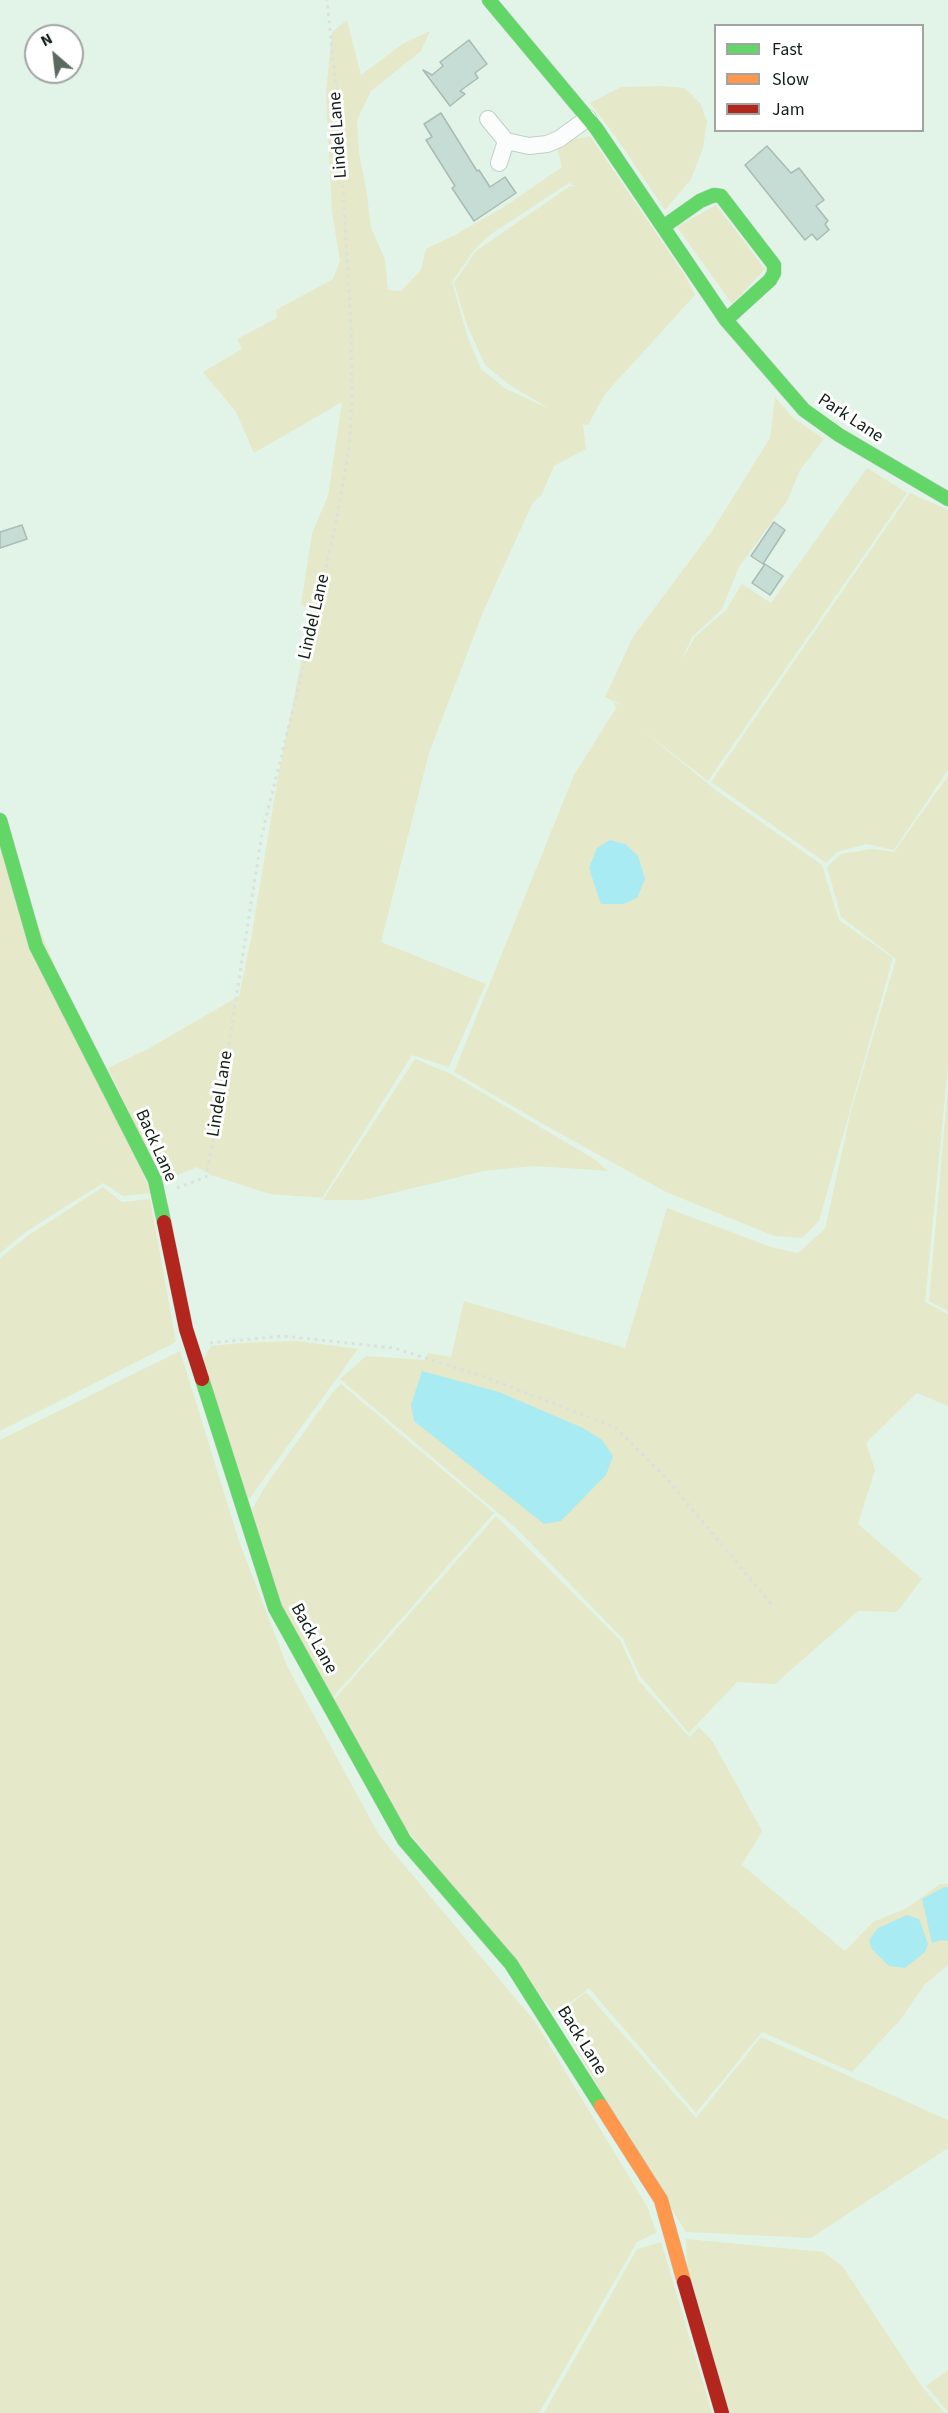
<!DOCTYPE html>
<style>
body{margin:0}
#map{position:relative;width:948px;height:2413px;overflow:hidden;background:#e2f4e8;font-family:"Source Sans 3",sans-serif}
canvas{display:block}
.legend{position:absolute;left:714px;top:24px;width:210px;height:108px;box-sizing:border-box;background:#fff;border:2px solid #a0a5a2;margin:0;padding:8px 10px;list-style:none;font-size:18px;color:#121e16}
.legend li{display:flex;align-items:center;gap:12px;height:30px}
.legend b{width:30px;border:2px solid #a0a5a2}
.north{position:absolute;left:24px;top:24px;width:60px;height:60px;box-sizing:border-box;background:#fff;border:2px solid #a0a5a2;border-radius:50%;rotate:332deg;font-size:16px;font-weight:700;line-height:24px;text-align:center;color:#121e16}
.north::after{content:'';display:block;margin:auto;width:21px;height:27px;background:#5b6960;clip-path:polygon(50% 0,100% 100%,50% 72%,0 100%)}
</style>
<div id="map">
<canvas width="948" height="2413"></canvas>
<ul class="legend">
<li><b style="height:8px;background:#63d668"></b>Fast</li>
<li><b style="height:8px;background:#ff974d"></b>Slow</li>
<li><b style="height:8px;background:#b3261e"></b>Jam</li>
</ul>
<div class="north">N</div>
</div>
<script>
const context = document.querySelector('canvas').getContext('2d');
context.lineJoin = 'round';
function fill(path, color) {
  context.fillStyle = color;
  context.fill(path, 'evenodd');
}
function poly(rows) {
  const path = new Path2D();
  for (const r of rows) {
    path.moveTo(r[0], r[1]);
    for (let i = 2; i < r.length; i += 2) path.lineTo(r[i], r[i + 1]);
  }
  return path;
}
function trace(path, color, width, dash) {
  context.strokeStyle = color;
  context.lineWidth = width;
  context.lineCap = dash ? 'butt' : 'round';
  context.setLineDash(dash || []);
  context.stroke(path);
}
function write(font, color, halo, rows, align = 'center') {
  context.font = font + ' "Source Sans 3",sans-serif';
  context.lineWidth = 6;
  context.setLineDash([]);
  context.textBaseline = 'middle';
  context.strokeStyle = halo;
  context.fillStyle = color;
  for (const [text, x, y, turn = 0] of rows) {
    context.save();
    context.translate(x, y);
    context.rotate((+turn || 0) * Math.PI / 180);
    context.textAlign = isNaN(turn) ? turn : align;
    if (halo) context.strokeText(text, 0, 0);
    context.fillText(text, 0, 0);
    context.restore();
  }
}
fill(poly([
 [347,20,361,75,404,43,430,31,421,51,371,91,357,120,359,153,367,194,371,228,385,259,388,290,401,291,421,270,426,249,455,235,504,207,562,167,557,147,565,141,590,136,684,274,695,295,605,394,588,425,583,424,586,449,554,466,541,496,533,502,483,612,429,753,381,942,486,984,449,1067,412,1055,322,1198,270,1194,211,1175,197,1167,162,1182,108,1068,148,1049,239,996,251,939,278,777,310,617,311,608,301,605,312,533,328,496,342,402,254,453,236,412,203,372,242,349,237,339,277,318,276,310,333,279,340,261,332,212,326,92,332,32],
 [569,183,577,187,570,186,476,251,454,283,467,325,485,365,511,386,550,409,506,389,481,369,467,335,452,282,474,250,491,234],
 [661,86,685,88,700,103,707,121,703,148,691,179,665,210,615,136,590,103,621,87],
 [716,205,765,269,732,304,677,227],
 [775,397,792,417,824,439,800,470,787,501,739,567,722,609,692,637,681,661,695,637,726,610,742,584,771,603,867,468,907,493,708,781,637,726,717,791,822,865,839,920,893,958,819,1221,802,1238,774,1236,666,1192,552,1129,454,1072,574,775,616,708,613,702,625,706,605,697,633,637,712,531,770,438],
 [910,493,948,510,948,770,894,850,866,844,837,852,826,863,711,782],
 [948,776,948,1066,925,1302,948,1314,948,1406,917,1393,866,1443,875,1470,858,1524,922,1579,897,1612,858,1611,775,1684,737,1682,689,1733,640,1676,623,1639,517,1529,340,1379,366,1356,425,1360,428,1353,451,1357,464,1301,625,1348,667,1208,771,1247,798,1253,825,1229,851,1111,896,959,841,917,827,867,841,854,872,849,894,852],
 [0,836,151,1193,123,1196,103,1183,27,1231,0,1253],
 [415,1059,451,1074,594,1159,608,1171,534,1166,483,1171,364,1200,323,1200],
 [948,1086,948,1311,929,1301],
 [103,1187,122,1202,150,1199,176,1342,0,1431,0,1258,29,1235],
 [296,1341,358,1349,247,1502,203,1360,211,1346,239,1343],
 [180,1351,239,1541,287,1666,379,1835,536,2023,648,2208,656,2233,637,2242,539,2413,0,2413,0,1440],
 [341,1384,494,1513,333,1697,284,1620,252,1510,266,1485,333,1392],
 [496,1516,620,1640,639,1681,689,1737,699,1727,713,1742,762,1831,742,1865,845,1951,873,1922,907,1908,940,1884,948,1884,948,1965,924,1985,901,2019,852,2072,762,2032,696,2113,589,1988,555,2014,401,1822,332,1702],
 [586,1992,696,2118,761,2037,948,2120,948,2148,811,2238,686,2232,635,2151,557,2015],
 [686,2239,824,2252,843,2267,922,2387,945,2413,728,2413,688,2277],
 [661,2242,712,2413,544,2413,637,2249],
 [948,2370,948,2412,926,2386]
]), '#e5e8c9');
fill(poly([
 [610,840,625,844,638,856,645,879,637,898,623,904,601,904,589,868,597,848],
 [422,1371,499,1392,583,1428,602,1440,613,1456,606,1475,561,1521,544,1524,414,1421,411,1405],
 [944,1887,948,1887,948,1941,941,1940,932,1943,922,1899],
 [907,1915,919,1919,928,1944,925,1952,905,1968,889,1966,872,1949,869,1940,878,1928]
]), '#a9ebf2');
const building = poly([
 [469,40,487,64,475,73,478,78,460,91,465,94,450,106,423,70,432,75,443,66,440,62,469,40],
 [441,113,477,171,479,170,490,187,505,177,516,193,474,221,452,188,455,186,426,140,432,137,424,124,441,113],
 [767,146,791,173,799,168,824,200,816,206,828,221,825,224,829,230,817,240,812,234,805,240,745,165,767,146],
 [774,522,785,530,763,564,751,556,774,522],
 [22,525,27,539,0,548,0,532,22,525],
 [765,564,783,576,770,595,752,583,765,564]
]);
fill(building, '#c5ddd5');
trace(building, '#aabbb4', 1.5);
const street = poly([
 [488,119,506,141,529,146,547,144,559,139,588,118],
 [499,163,506,141]
]);
const fast = poly([
 [489,0,596,128,726,320,804,410,839,435,948,499],
 [663,227,700,201,714,195,721,196,774,265,774,273,770,280,726,320],
 [0,820,36,946,155,1180,164,1222],
 [202,1379,275,1608,404,1840,511,1964,601,2106]
]);
const slow = poly([
 [601,2106,661,2200,684,2282]
]);
const jam = poly([
 [164,1222,186,1329,202,1379],
 [684,2282,722,2413]
]);
trace(street, '#c1cfc5', 18);
trace(fast, '#c1cfc5', 15);
trace(slow, '#c1cfc5', 15);
trace(jam, '#c1cfc5', 15);
trace(poly([
 [177,1188,206,1177,216,1125,262,834,309,645,335,527,349,450,352,401,351,327,339,117,327,0],
 [210,1343,283,1336,394,1348,482,1376,615,1427,668,1480,772,1605]
]), '#dbe1dd', 3, [3, 4.5]);
trace(street, '#fbfdfc', 16);
trace(fast, '#63d668', 14);
trace(slow, '#ff974d', 14);
trace(jam, '#b3261e', 14);
write('18px', '#121e16', '#fff', [
 ["Lindel Lane",339,135,-94],
 ["Park Lane",850,419,33],
 ["Lindel Lane",315,617,-77],
 ["Lindel Lane",221,1094,-81],
 ["Back Lane",155,1146,66],
 ["Back Lane",313,1639,61],
 ["Back Lane",581,2041,58]
]);
</script>
